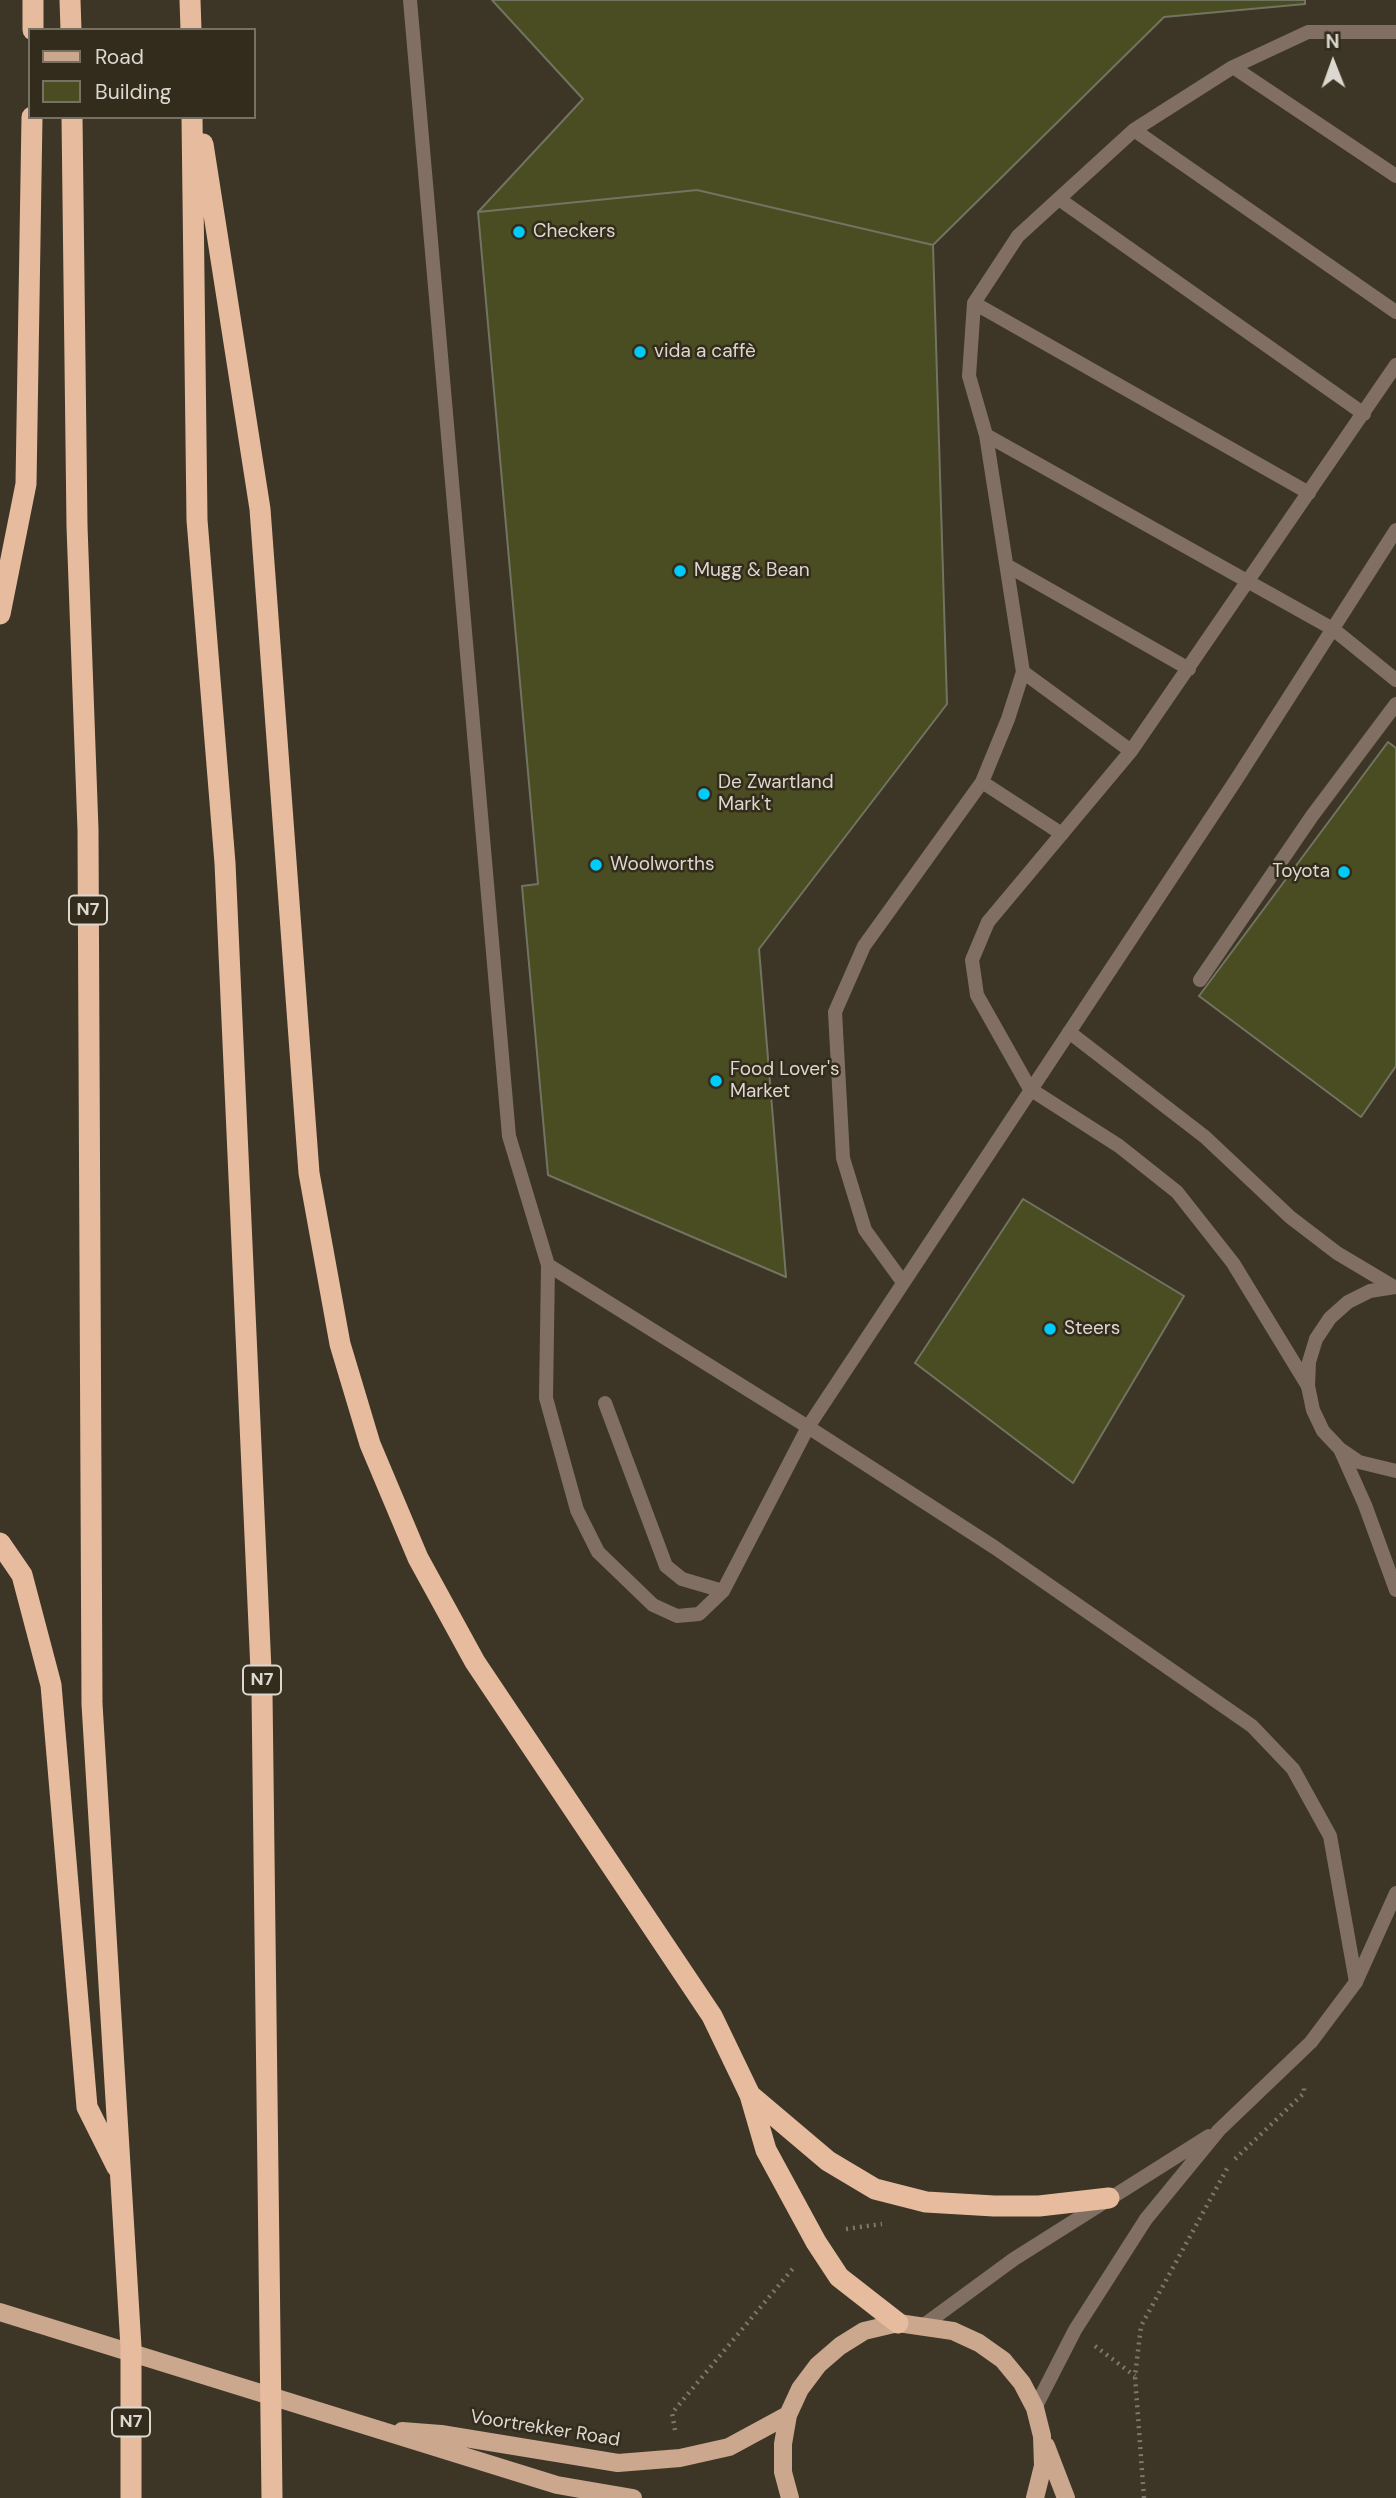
<!DOCTYPE html>
<meta charset="utf-8">
<style>
body{margin:0}
#map{position:relative;width:1396px;height:2498px;overflow:hidden;background:#3d3627;font-family:"DM Sans",sans-serif}
canvas{display:block}
.legend{position:absolute;left:28px;top:28px;width:228px;height:91px;box-sizing:border-box;background:#332c1d;border:2px solid #777164;margin:0;padding:9px 12px;list-style:none;font-size:21px;color:#dcd8cf}
.legend li{display:flex;align-items:center;gap:14px;height:35px}
.legend b{width:35px;border:2px solid #777164}
.north{position:absolute;left:1298px;top:28px;width:70px;height:70px;-webkit-text-stroke:5px #332c1d;paint-order:stroke;rotate:359deg;font-size:19px;font-weight:700;line-height:28px;text-align:center;color:#dcd8cf}
.north::after{content:'';display:block;margin:auto;width:24px;height:32px;background:#dcd8cf;clip-path:polygon(50% 0,100% 100%,50% 72%,0 100%)}
</style>
<div id="map">
<canvas width="1396" height="2498"></canvas>
<ul class="legend">
<li><b style="height:9px;background:#caa78d"></b>Road</li>
<li><b style="height:19px;background:#4a4c21"></b>Building</li>
</ul>
<div class="north">N</div>
</div>
<script>
const context = document.querySelector('canvas').getContext('2d');
context.lineJoin = 'round';
function fill(path, color) {
  context.fillStyle = color;
  context.fill(path, 'evenodd');
}
function poly(rows) {
  const path = new Path2D();
  for (const r of rows) {
    path.moveTo(r[0], r[1]);
    for (let i = 2; i < r.length; i += 2) path.lineTo(r[i], r[i + 1]);
  }
  return path;
}
function trace(path, color, width, dash) {
  context.strokeStyle = color;
  context.lineWidth = width;
  context.lineCap = dash ? 'butt' : 'round';
  context.setLineDash(dash || []);
  context.stroke(path);
}
function write(font, color, halo, rows, align = 'center') {
  context.font = font + ' "DM Sans",sans-serif';
  context.lineWidth = 5;
  context.setLineDash([]);
  context.textBaseline = 'middle';
  context.strokeStyle = halo;
  context.fillStyle = color;
  for (const [text, x, y, turn = 0] of rows) {
    context.save();
    context.translate(x, y);
    context.rotate((+turn || 0) * Math.PI / 180);
    context.textAlign = isNaN(turn) ? turn : align;
    if (halo) context.strokeText(text, 0, 0);
    context.fillText(text, 0, 0);
    context.restore();
  }
}
const building = poly([
 [492,0,1305,0,1305,4,1164,17,933,245,697,190,478,212,583,99,492,0],
 [697,190,933,245,947,704,759,949,786,1277,548,1175,522,886,538,884,478,212,697,190],
 [1388,742,1396,748,1396,1066,1361,1117,1199,996,1388,742],
 [1023,1199,1184,1296,1073,1483,915,1363,1023,1199]
]);
fill(building, '#4a4c21');
trace(building, '#727462', 2);
trace(poly([
 [1235,2159,1304,2093,1304,2088],
 [846,2229,882,2224],
 [1095,2346,1135,2376],
 [675,2430,672,2413,795,2266],
 [1144,2498,1135,2376,1141,2326,1229,2165]
]), '#7d786b', 4.5, [2, 5]);
trace(poly([
 [410,0,509,1136,548,1265,808,1427,994,1547,1252,1726,1293,1769,1330,1836,1356,1982],
 [1233,67,1396,176],
 [1134,130,1396,312],
 [1059,199,1364,414],
 [974,303,1309,493],
 [986,435,1333,629,1396,680],
 [1008,566,1189,669],
 [1023,672,1131,751],
 [982,782,1062,834],
 [1200,980,1312,816,1396,704],
 [1069,1032,1205,1137,1290,1217,1337,1253,1394,1287],
 [548,1265,546,1398,577,1510,598,1552,653,1605,677,1616,699,1614,723,1591,808,1427,1236,780,1396,530],
 [902,1281,865,1230,843,1158,835,1012,864,946,982,782,1008,719,1023,672,986,435,969,376,974,303,1018,236,1134,130,1233,67,1308,32,1396,32],
 [1308,1386,1233,1263,1177,1192,1119,1146,1030,1089,977,995,972,960,988,922,1131,751,1396,365],
 [605,1403,666,1566,682,1579,723,1591]
]), '#816f63', 14);
trace(poly([
 [1396,1287,1370,1291,1348,1302,1330,1318,1316,1339,1309,1362,1308,1386,1313,1410,1323,1431,1340,1449,1359,1462,1396,1471],
 [1340,1449,1365,1505,1396,1590],
 [924,2325,1014,2259,1209,2136],
 [1035,2408,1075,2330,1146,2219,1219,2130,1311,2042,1356,1982,1396,1893]
]), '#816f63', 14);
trace(poly([
 [0,2312,557,2485,633,2498],
 [402,2431,441,2434,618,2463,680,2458,729,2447,788,2415],
 [1046,2446,1066,2498],
 [790,2498,783,2472,783,2444,788,2415,800,2389,818,2365,840,2346,864,2331,898,2323,953,2331,979,2343,1003,2360,1022,2383,1035,2408,1042,2436,1043,2466,1035,2498]
]), '#caa78d', 18);
trace(poly([
 [70,0,71,30],
 [190,0,191,30],
 [33,30,33,0],
 [72,117,77,526,88,830,92,1704,131,2347,131,2498],
 [192,117,197,520,225,863,262,1693,272,2498],
 [203,144,260,509,309,1173,340,1344,370,1444,418,1558,475,1662,712,2016,750,2095,766,2150,816,2242,839,2277,898,2323],
 [0,614,26,484,32,117],
 [0,1543,22,1575,51,1685,87,2107,117,2167],
 [750,2095,828,2161,875,2189,926,2202,994,2206,1039,2206,1109,2198]
]), '#e7bc9e', 21);
for (const [x, y, r, color] of [
 [519,232,7,"#00cbf9"],
 [640,352,7,"#00cbf9"],
 [680,571,7,"#00cbf9"],
 [704,794,7,"#00cbf9"],
 [596,865,7,"#00cbf9"],
 [1344,872,7,"#00cbf9"],
 [716,1081,7,"#00cbf9"],
 [1050,1329,7,"#00cbf9"]
]) {
  const dot = new Path2D();
  dot.arc(x, y, r, 0, 2 * Math.PI);
  context.fillStyle = color;
  context.fill(dot);
  trace(dot, '#332c1d', 2.5);
}
for (const [x, y, w] of [
 [88,910,38],
 [262,1680,38],
 [131,2422,38]
]) {
  const box = new Path2D();
  box.roundRect(x - w / 2, y - 14.5, w, 29, 5);
  context.fillStyle = '#332c1d';
  context.fill(box);
  trace(box, '#dcd8cf', 2);
}
write('bold 18px', '#dcd8cf', null, [
 ["N7",88,910],
 ["N7",262,1680],
 ["N7",131,2422]
]);
write('19px', '#dcd8cf', '#332c1d', [
 ["Checkers",533,232],
 ["vida a caffè",654,352],
 ["Mugg & Bean",694,571],
 ["De Zwartland",718,783],
 ["Mark't",718,805],
 ["Woolworths",610,865],
 ["Toyota",1330,872,"right"],
 ["Food Lover's",730,1070],
 ["Market",730,1092],
 ["Steers",1064,1329]
], 'left');
write('19px', '#dcd8cf', '#332c1d', [
 ["Voortrekker Road",545,2429,9]
]);
</script>
